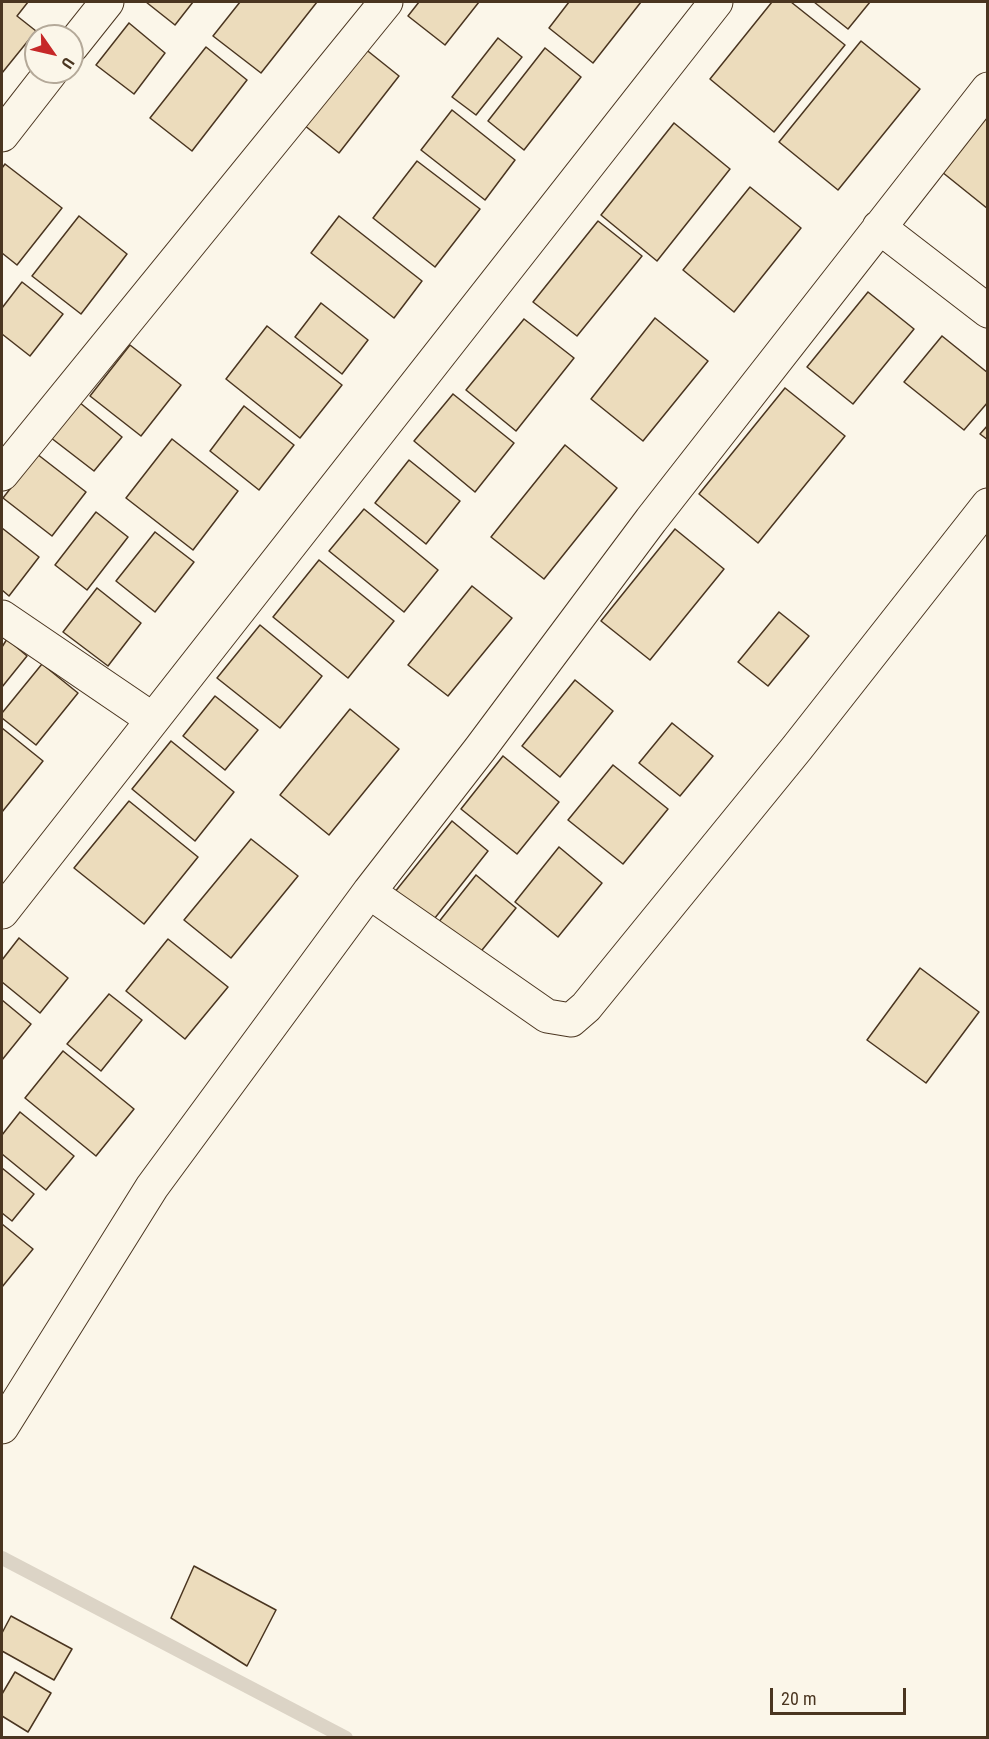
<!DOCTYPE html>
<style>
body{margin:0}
#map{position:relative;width:989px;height:1739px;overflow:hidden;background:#fbf6e9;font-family:"Roboto Condensed",sans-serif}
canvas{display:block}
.frame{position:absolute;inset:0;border:3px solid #4a3520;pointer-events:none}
.north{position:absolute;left:24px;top:24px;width:60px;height:60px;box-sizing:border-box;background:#fbf6e9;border:2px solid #b4a999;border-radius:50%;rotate:124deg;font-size:16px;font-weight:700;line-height:24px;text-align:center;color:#4a3520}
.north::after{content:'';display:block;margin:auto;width:21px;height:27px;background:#c62828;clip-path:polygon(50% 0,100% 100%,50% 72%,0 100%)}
.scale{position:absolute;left:770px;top:1688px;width:136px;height:27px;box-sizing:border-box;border:3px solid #4a3520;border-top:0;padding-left:8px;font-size:18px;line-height:21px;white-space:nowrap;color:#4a3520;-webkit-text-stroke:4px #fbf6e9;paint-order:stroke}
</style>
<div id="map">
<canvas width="989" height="1739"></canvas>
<div class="frame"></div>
<div class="north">U</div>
<div class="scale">20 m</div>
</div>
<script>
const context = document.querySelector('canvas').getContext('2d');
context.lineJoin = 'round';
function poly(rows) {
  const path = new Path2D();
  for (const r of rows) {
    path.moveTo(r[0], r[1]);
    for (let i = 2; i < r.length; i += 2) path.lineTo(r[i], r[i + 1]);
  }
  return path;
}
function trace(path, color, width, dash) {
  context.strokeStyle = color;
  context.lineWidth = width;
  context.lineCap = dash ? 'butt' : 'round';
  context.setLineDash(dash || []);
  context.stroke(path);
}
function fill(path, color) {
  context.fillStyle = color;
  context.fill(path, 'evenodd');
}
trace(poly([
 [2,1558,346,1738]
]), '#dcd4c6', 14);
const building = poly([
 [2,2,28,2,17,16,36,31,2,73,2,2],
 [146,2,193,2,175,25,146,2],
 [240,2,317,2,261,73,213,36,240,2],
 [419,2,479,2,445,45,408,16,419,2],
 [569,2,641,2,593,63,549,28,569,2],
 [772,2,791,2,845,45,774,132,710,79,772,2],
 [814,2,870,2,848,29,814,2],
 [129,23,165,53,134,94,96,65,129,23],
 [498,38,522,57,476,115,452,97,498,38],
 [861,41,920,89,838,190,779,142,861,41],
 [206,47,247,80,192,151,150,118,206,47],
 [364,48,399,76,339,153,304,125,364,48],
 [545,48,581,77,524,150,488,121,545,48],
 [452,110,515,160,485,200,421,150,452,110],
 [988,115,988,209,942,172,988,115],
 [674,123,730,169,657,261,601,215,674,123],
 [417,161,480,209,435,267,373,218,417,161],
 [5,164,62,208,17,265,2,253,2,168,5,164],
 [750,187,801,228,734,312,683,270,750,187],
 [79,216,127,254,81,314,32,276,79,216],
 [339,216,422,281,394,318,311,253,339,216],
 [598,221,642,256,577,336,533,302,598,221],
 [22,282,63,314,30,356,2,334,2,308,22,282],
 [868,292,914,329,853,404,807,367,868,292],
 [321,303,368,340,342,374,295,337,321,303],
 [655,318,708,361,643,441,591,399,655,318],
 [524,319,574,358,516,431,466,390,524,319],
 [267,326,342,385,300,438,226,379,267,326],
 [942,336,988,373,988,402,964,430,904,382,942,336],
 [130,345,181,385,141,436,90,396,130,345],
 [785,388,845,436,758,543,699,494,785,388],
 [453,394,514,443,475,492,414,441,453,394],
 [74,398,122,437,94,471,46,434,74,398],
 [244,406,294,445,259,490,210,451,244,406],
 [988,425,988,440,980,434,988,425],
 [172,439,238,491,193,550,126,498,172,439],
 [565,445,617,488,544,579,491,537,565,445],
 [37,454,86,492,52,536,3,498,37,454],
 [409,460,460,501,426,544,375,503,409,460],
 [364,509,438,570,404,612,329,551,364,509],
 [96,512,128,537,87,590,55,565,96,512],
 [2,528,39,557,9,596,2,590,2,528],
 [675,529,724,569,650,660,601,621,675,529],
 [155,532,194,562,155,612,116,581,155,532],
 [319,560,394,621,348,678,273,617,319,560],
 [472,586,512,618,448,696,408,665,472,586],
 [97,588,141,623,108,666,63,632,97,588],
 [779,612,809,636,768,686,738,662,779,612],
 [260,625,322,676,280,728,217,678,260,625],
 [7,639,27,656,2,687,2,647,7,639],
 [42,664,78,693,36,745,2,718,2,713,42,664],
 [575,680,613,711,560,777,522,746,575,680],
 [215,696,258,730,225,770,183,736,215,696],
 [350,709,399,749,329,835,280,795,350,709],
 [672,723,713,756,680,796,639,763,672,723],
 [2,728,43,761,2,812,2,728],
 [171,741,234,792,195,841,132,789,171,741],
 [503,756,559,802,517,854,461,809,503,756],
 [613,765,668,809,623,864,568,820,613,765],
 [129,801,198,857,144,924,74,868,129,801],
 [452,821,488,851,427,928,390,898,452,821],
 [251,839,298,876,231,958,184,920,251,839],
 [559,847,602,883,558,937,515,902,559,847],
 [476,875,516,908,474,960,434,928,476,875],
 [19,938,68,978,40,1013,2,982,2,960,19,938],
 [168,939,228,987,185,1039,126,991,168,939],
 [920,968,979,1012,926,1083,867,1040,920,968],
 [109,994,142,1020,101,1071,67,1044,109,994],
 [2,1000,31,1024,2,1060,2,1000],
 [63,1051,134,1109,96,1156,25,1098,63,1051],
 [20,1112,74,1156,46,1190,2,1154,2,1135,20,1112],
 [2,1168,34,1194,12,1221,2,1213,2,1168],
 [2,1224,33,1249,2,1287,2,1224],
 [194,1566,276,1610,247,1666,171,1618,194,1566],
 [11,1616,72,1649,54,1680,2,1651,2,1633,11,1616],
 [15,1672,51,1693,28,1732,2,1716,2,1694,15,1672]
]);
fill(building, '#ecdcbc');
trace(building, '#4a3520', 1.5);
const street = poly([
 [72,46,107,2],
 [2,135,51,72],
 [879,227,988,311],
 [2,474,386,2],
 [2,617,152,719],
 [369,892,547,1016,571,1020,586,1007,797,748,988,505],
 [2,912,716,2],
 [2,1427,152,1187,369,892,480,749,651,520,988,89]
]);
trace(street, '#4a3520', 35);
trace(street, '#fbf6e9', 33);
</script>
